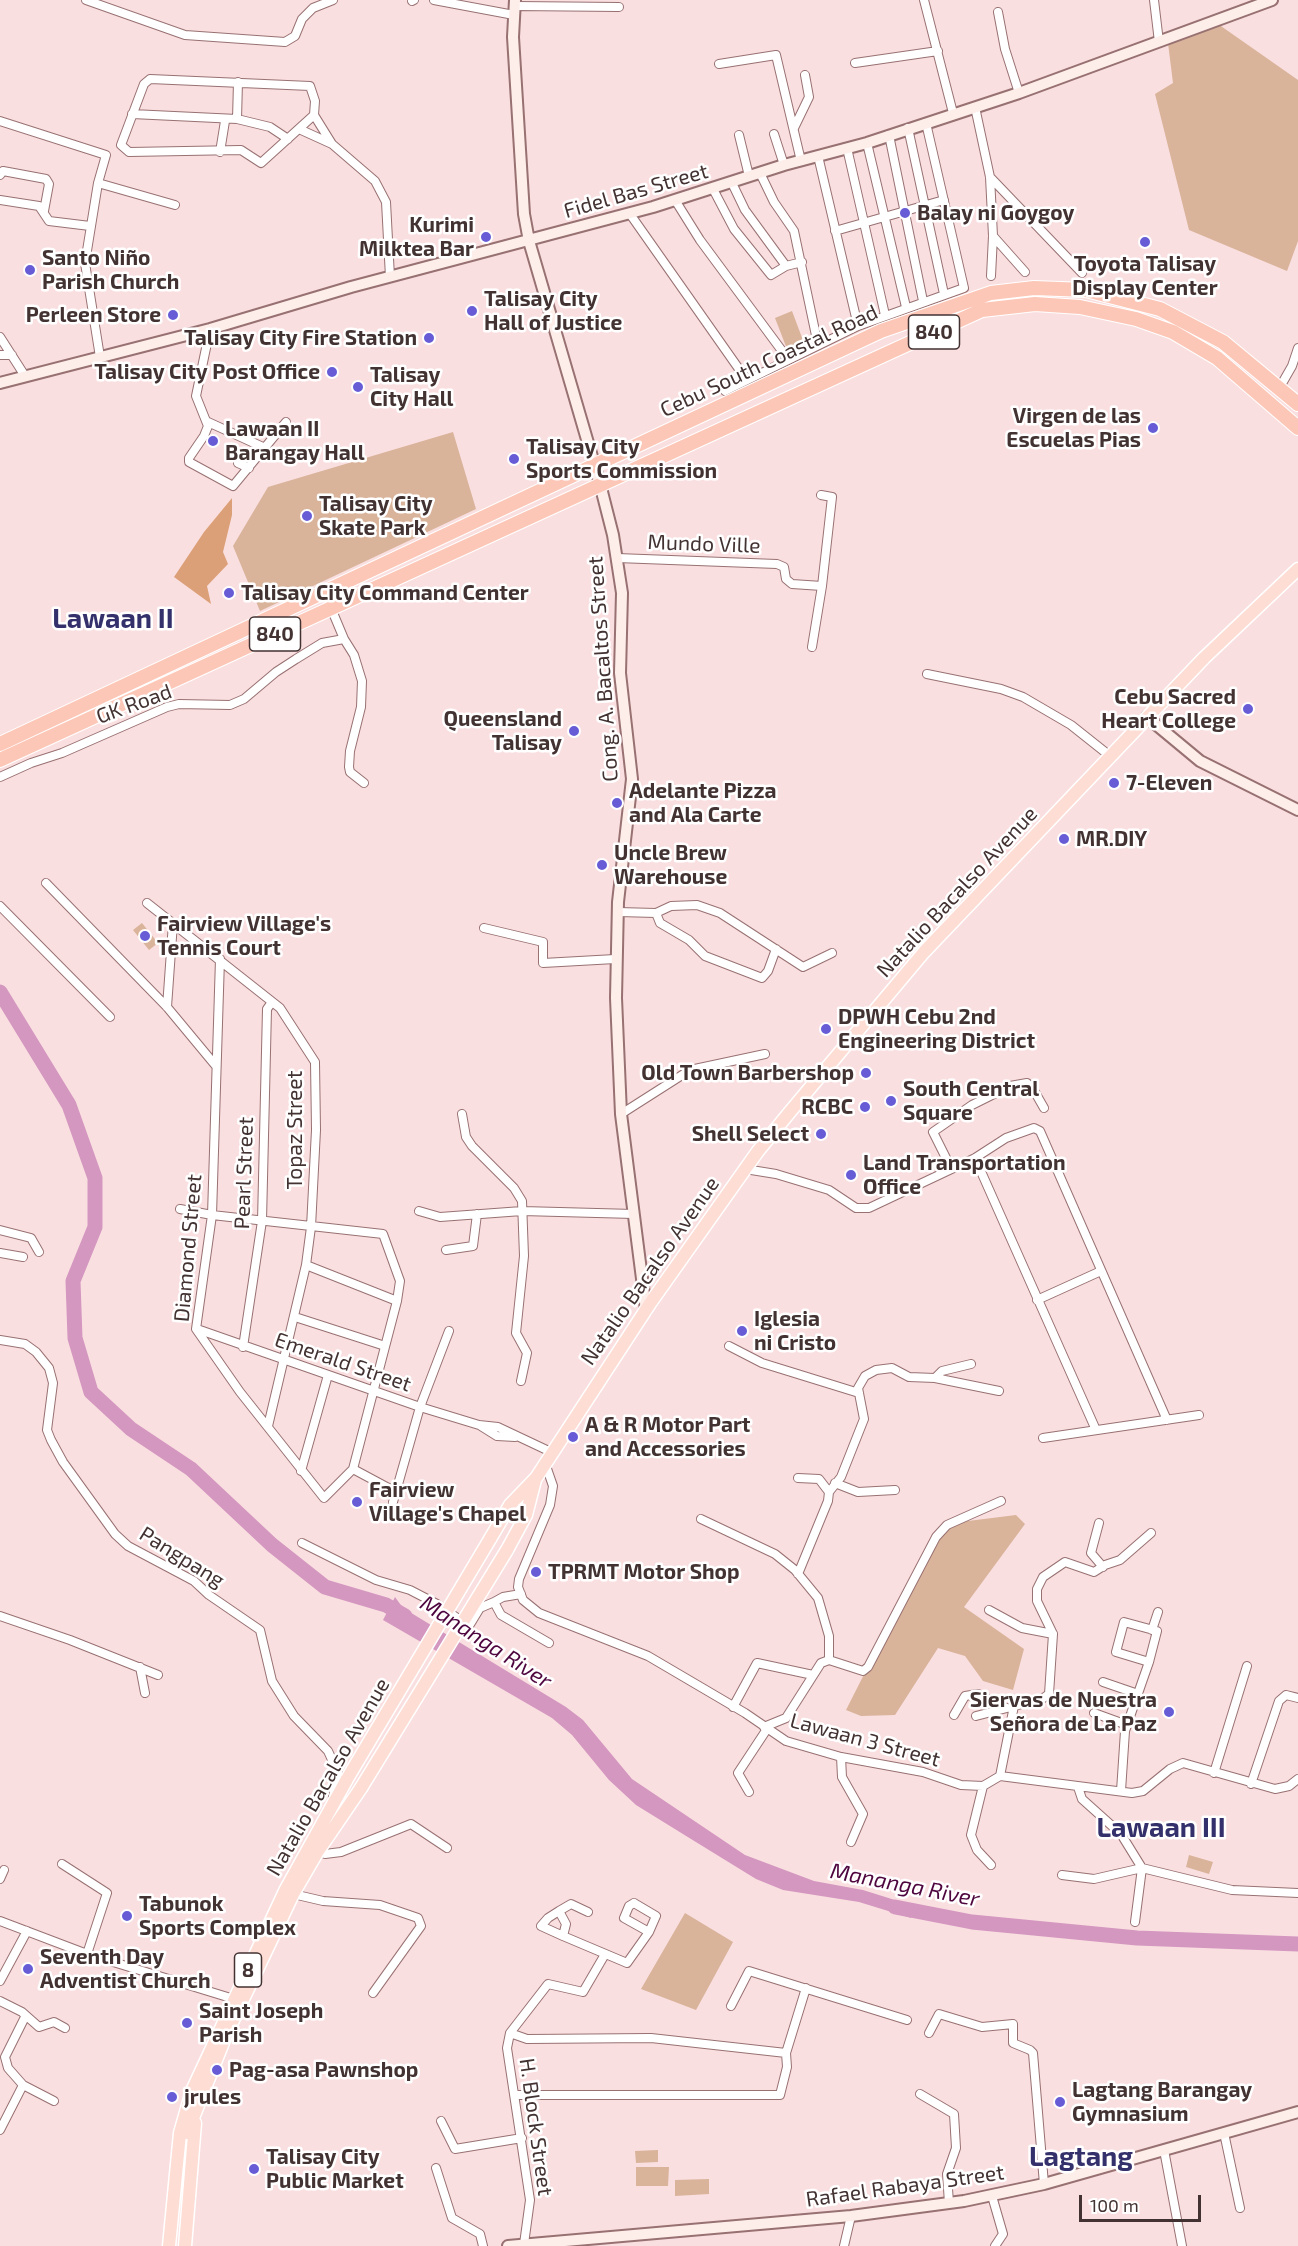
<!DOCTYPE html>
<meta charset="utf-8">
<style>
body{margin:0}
#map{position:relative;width:1298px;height:2246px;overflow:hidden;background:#fadfe0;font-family:"Exo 2",sans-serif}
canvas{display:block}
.scale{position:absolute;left:1079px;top:2195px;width:122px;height:27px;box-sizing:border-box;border:3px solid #433232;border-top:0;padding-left:8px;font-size:18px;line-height:21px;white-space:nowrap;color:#433232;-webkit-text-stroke:4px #fff;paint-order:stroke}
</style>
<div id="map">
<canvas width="1298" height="2246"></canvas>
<div class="scale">100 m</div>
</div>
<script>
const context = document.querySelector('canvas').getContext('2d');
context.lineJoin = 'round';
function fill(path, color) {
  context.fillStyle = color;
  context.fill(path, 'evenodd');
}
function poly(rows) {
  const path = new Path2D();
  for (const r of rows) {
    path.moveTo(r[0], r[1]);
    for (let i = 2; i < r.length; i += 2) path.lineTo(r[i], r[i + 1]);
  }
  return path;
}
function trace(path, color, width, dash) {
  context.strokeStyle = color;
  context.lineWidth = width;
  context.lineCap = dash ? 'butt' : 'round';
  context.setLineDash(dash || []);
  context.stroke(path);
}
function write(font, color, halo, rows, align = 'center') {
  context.font = font + ' "Exo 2",sans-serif';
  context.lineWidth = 5;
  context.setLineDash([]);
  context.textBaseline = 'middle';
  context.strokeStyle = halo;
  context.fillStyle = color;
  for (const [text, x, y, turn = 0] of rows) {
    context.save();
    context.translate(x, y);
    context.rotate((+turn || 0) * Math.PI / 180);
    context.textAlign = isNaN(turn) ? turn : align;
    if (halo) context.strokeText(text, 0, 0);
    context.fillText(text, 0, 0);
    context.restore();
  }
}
fill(poly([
 [1218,24,1298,80,1298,241,1287,271,1189,230,1155,94,1173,83,1168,43],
 [792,311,804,343,787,349,775,318],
 [453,432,476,509,260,611,233,546,268,487],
 [142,923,158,943,149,950,133,930],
 [1016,1515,1025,1524,964,1607,1024,1649,1013,1690,983,1681,965,1656,938,1648,895,1715,861,1716,846,1710,931,1542,944,1524],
 [1189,1855,1213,1862,1209,1874,1186,1867],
 [685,1913,733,1942,696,2010,641,1989],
 [658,2150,658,2162,636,2163,635,2151],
 [636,2167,669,2167,668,2186,636,2186],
 [709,2179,709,2194,675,2196,675,2180]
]), '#d9b39a');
fill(poly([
 [232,498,232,515,223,552,228,564,207,586,211,604,174,577,204,532]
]), '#dba078');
fill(poly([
 [395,1597,403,1608,566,1707,583,1720,632,1779,745,1855,814,1881,863,1890,914,1906,911,1918,859,1902,783,1890,756,1879,691,1839,636,1805,609,1780,572,1735,552,1718,383,1620]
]), '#d497c0');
trace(poly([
 [0,992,69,1105,95,1178,95,1227,73,1281,75,1338,91,1392,131,1429,191,1469,272,1545,325,1587,386,1605,405,1616],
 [895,1907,972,1922,1137,1938,1298,1944]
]), '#d497c0', 15);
const street = poly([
 [86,0,185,35,285,42,295,36,302,19,313,8,333,0],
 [434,0,514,15],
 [924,0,953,113],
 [1154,0,1159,42],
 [412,1,414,0],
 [515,6,619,7],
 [998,12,1005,49,1019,93],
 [855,63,938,51],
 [719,64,776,55,801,161],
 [975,107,990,177,993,236,991,276],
 [132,114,237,119,270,127,288,139],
 [314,115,261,163,241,150,129,152,121,145,144,84,150,79,310,86,315,101,314,115,332,144],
 [237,119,238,82],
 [0,121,106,155,98,183,85,263,100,357],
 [794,128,809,97,805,75],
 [908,128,944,294],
 [299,129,332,144,375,181,386,202,390,277],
 [774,134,784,165],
 [739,135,749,176],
 [889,135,923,301],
 [867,143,906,307],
 [847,148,885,315],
 [220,152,225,121],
 [818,156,858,326],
 [760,173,774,202,794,231,818,345],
 [0,175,3,171,46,179,49,184,44,211],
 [990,177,1082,273],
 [98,183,175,205],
 [732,183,745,210,786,266,802,262],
 [713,189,734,229,771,275,786,266],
 [0,200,39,206,49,221,90,226],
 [675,200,700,240,788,359],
 [630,214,746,379],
 [835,231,944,200],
 [993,236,1025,272],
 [210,329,196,396,208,426,204,436,189,458,189,462,233,486,286,422],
 [0,337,25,376],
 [0,355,12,355],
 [1280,387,1292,366,1298,348],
 [725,391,858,326,964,288,926,123],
 [208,422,265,448],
 [238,463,249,468],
 [617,558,777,564,784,567,786,579,792,584,822,586,832,497,821,495],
 [344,639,354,655,362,681,361,707,350,751,349,767,350,772,364,783],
 [812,647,822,586],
 [927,674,1001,689,1023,697,1071,725,1110,756],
 [0,777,31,763,62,753,167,707,179,704,230,705,244,699,276,672,296,659,322,643,344,639,331,608],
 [46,883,167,1007,216,1066],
 [147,903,280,1008,315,1062,316,1130,311,1227,306,1265,268,1426],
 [0,906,110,1017],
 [618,912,656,913,671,906,697,905,720,913,803,967,832,953],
 [656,913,660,923,689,940,705,956,762,978,768,971,776,949],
 [484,928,543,942,543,963,615,959],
 [167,1007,173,923],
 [462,1114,466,1137,472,1146,514,1188,522,1201,524,1256,516,1333,527,1353,521,1381],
 [621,1114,690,1070,765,1054],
 [975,1158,1096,1430],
 [951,1168,933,1132,972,1105,1010,1086,1027,1083,1032,1087,1044,1108],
 [745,1169,776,1174,829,1190,856,1208,869,1208,975,1158,1006,1138,1034,1128,1040,1131,1167,1420],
 [180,1209,212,1215,383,1234,400,1281,397,1301,353,1469,324,1498,240,1392,196,1329,212,1215,220,959],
 [419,1211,440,1217,522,1211,634,1214],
 [0,1230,31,1238,39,1252],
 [446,1250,473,1246,477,1214],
 [0,1253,23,1257],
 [306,1265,397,1301],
 [1037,1300,1101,1271],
 [295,1317,385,1346],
 [197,1329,420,1407,479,1425,498,1427,551,1452],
 [0,1340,25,1344,36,1352,49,1368,53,1383,47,1430,51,1440,63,1462,115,1534,128,1546,194,1581,209,1595,260,1630,272,1681,294,1716,328,1751,338,1773,333,1796,348,1807],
 [729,1346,762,1363,859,1393],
 [243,1347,262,1221,267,1009,272,1002],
 [935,1378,942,1371,971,1364],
 [481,1426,497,1436,515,1437],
 [1043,1438,1199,1415],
 [545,1463,553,1486,550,1505,519,1579,518,1587,523,1600,539,1613,648,1656,745,1713,786,1741,841,1757,923,1772,961,1785,983,1786,1000,1776,1132,1793,1143,1791,1170,1769,1183,1763,1275,1789,1289,1786,1298,1779],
 [353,1469,394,1491],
 [301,1471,328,1375],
 [798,1478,819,1479,829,1492],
 [835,1483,858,1492,895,1490],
 [393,1502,420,1407,449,1331],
 [701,1519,775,1554,795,1570,818,1598,829,1636,829,1660],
 [1099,1523,1091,1553,1103,1567],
 [302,1543,376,1580,410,1590,437,1604,469,1626,480,1608,494,1602,501,1615,549,1643],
 [798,1574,828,1501,829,1492,841,1477,864,1419,858,1388,865,1376,876,1370,892,1368,909,1377,935,1378,999,1391],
 [494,1602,503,1597,521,1594],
 [989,1610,1022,1628,1053,1634],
 [0,1616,70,1640,158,1675],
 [1152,1630,1158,1612],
 [140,1667,145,1693],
 [1103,1682,1138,1694],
 [733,1707,757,1663,813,1675],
 [1094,1713,1127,1725],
 [954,1715,965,1696,978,1694,1006,1708],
 [976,1716,1007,1708],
 [764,1727,786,1718,821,1663,829,1660,863,1671,868,1667,936,1537,947,1525,1001,1501],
 [841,1757,842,1777,863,1814,851,1842],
 [1214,1773,1247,1666],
 [1000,1776,1014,1706,1042,1699,1049,1694,1053,1634,1037,1601,1037,1589,1043,1577,1065,1562,1094,1572,1105,1565,1120,1560,1151,1533],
 [1251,1784,1279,1701,1286,1695,1298,1698],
 [983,1786,971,1835,977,1850,991,1865],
 [1078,1787,1082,1799,1121,1834,1142,1868,1135,1922],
 [1121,1791,1125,1731,1142,1682,1149,1662,1157,1631,1124,1622,1116,1652,1149,1662],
 [749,1792,738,1773,767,1729],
 [318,1851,325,1854,341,1852,411,1824,447,1848],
 [62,1864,107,1893,87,1954],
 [1062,1875,1094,1879,1142,1868,1232,1890,1298,1893],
 [0,1879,4,1870],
 [293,1894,323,1901,380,1905,418,1918,421,1926,373,1993],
 [634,1903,656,1916,649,1932,624,1918,629,1906,634,1903],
 [559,1911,566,1924,563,1936,541,1926,548,1918,559,1911,571,1904,588,1912],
 [0,1921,87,1954,234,1999],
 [563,1936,627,1963,649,1932],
 [0,1981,27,1931],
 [0,2001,22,2012,39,2027,54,2022,65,2028],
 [731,2006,749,1971,907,2020],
 [25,2017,5,2057,8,2068,23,2085,54,2101],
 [510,2033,527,2039,651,2038,786,2053],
 [929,2033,939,2014,982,2027,1013,2024,1013,2043,1030,2050,1033,2053,1044,2184],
 [920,2094,954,2114,956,2148,947,2174,949,2203],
 [515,2095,780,2095,787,2067,786,2053,806,1988],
 [441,2121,455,2149,522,2138],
 [0,2130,23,2085],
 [1224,2133,1240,2208],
 [1164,2150,1182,2246],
 [436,2168,452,2218,480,2234,483,2246],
 [992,2196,1003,2234,995,2246],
 [524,2244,530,2200,507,2048,510,2033,548,1984,583,1992,604,1956],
 [844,2246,851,2216]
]);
const secondary = poly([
 [515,0,513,37,524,214,529,241,600,484,613,535,622,593,620,673,632,779,618,902,616,998,621,1114,646,1310],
 [0,383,210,329,351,287,653,207,784,165,867,143,1019,93,1272,0],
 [1147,717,1200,761,1298,810],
 [508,2246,851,2216,964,2201,1044,2184,1298,2112]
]);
const primary = poly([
 [490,1539,510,1505,536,1478,651,1302,758,1151,789,1113,924,952,1204,658,1298,569],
 [507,1550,526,1515,535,1480],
 [187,2133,226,2035,293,1894,318,1851,361,1788],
 [169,2246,180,2133,192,2091,285,1891,347,1779],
 [185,2246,195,2123]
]);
const highway = poly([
 [0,744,881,331,991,293,1034,288,1086,290,1160,309,1223,342,1298,404],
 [0,760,982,310,1035,304,1080,307,1136,319,1173,332,1217,358,1298,428]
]);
trace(street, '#987172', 10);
trace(secondary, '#987172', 14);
trace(primary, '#fff', 15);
trace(highway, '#fff', 16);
trace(street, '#fff', 8);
trace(secondary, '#feeeea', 10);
trace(primary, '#feddd4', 12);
trace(highway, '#fdc7b8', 14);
const primaryBridge = poly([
 [347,1779,490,1539],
 [361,1788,507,1550]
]);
trace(primaryBridge, '#fff', 15, []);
trace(primaryBridge, '#feddd4', 12);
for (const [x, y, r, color] of [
 [905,213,6,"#675cd6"],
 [486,237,6,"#675cd6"],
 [1145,242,6,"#675cd6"],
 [30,270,6,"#675cd6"],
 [472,311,6,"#675cd6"],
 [173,315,6,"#675cd6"],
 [429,338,6,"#675cd6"],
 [332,372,6,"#675cd6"],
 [358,387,6,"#675cd6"],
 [1153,428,6,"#675cd6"],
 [213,441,6,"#675cd6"],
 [514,459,6,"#675cd6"],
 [307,516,6,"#675cd6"],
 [229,593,6,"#675cd6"],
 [1248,709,6,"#675cd6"],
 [574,731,6,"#675cd6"],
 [1114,783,6,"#675cd6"],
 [617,803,6,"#675cd6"],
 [1064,839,6,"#675cd6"],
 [602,865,6,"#675cd6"],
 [145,936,6,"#675cd6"],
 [826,1029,6,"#675cd6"],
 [866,1073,6,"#675cd6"],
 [891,1101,6,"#675cd6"],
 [865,1107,6,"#675cd6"],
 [821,1134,6,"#675cd6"],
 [851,1175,6,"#675cd6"],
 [742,1331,6,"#675cd6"],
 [573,1437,6,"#675cd6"],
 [357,1502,6,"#675cd6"],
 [536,1572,6,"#675cd6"],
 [1169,1712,6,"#675cd6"],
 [127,1916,6,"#675cd6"],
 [28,1969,6,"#675cd6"],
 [187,2023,6,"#675cd6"],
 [217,2070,6,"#675cd6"],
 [172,2097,6,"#675cd6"],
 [1060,2102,6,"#675cd6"],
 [254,2169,6,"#675cd6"]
]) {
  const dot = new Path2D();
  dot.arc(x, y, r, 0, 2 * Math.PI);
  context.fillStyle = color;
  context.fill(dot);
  trace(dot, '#fff', 2);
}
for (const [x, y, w] of [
 [934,332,51],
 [275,634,51],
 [248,1970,27]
]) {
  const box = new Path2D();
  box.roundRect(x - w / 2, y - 17, w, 34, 4.5);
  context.fillStyle = '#fff';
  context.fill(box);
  trace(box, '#433232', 1.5);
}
write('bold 20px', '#433232', null, [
 ["840",934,332],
 ["840",275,634],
 ["8",248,1970]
]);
write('21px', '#433232', '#fff', [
 ["Fidel Bas Street",636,191,-16],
 ["Cebu South Coastal Road",769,361,-25],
 ["Mundo Ville",704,544,2],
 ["Cong. A. Bacaltos Street",603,669,-94],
 ["GK Road",134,704,-20],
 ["Natalio Bacalso Avenue",957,892,-47],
 ["Topaz Street",295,1130,-90],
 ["Pearl Street",244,1173,-88],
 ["Diamond Street",188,1248,-85],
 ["Natalio Bacalso Avenue",650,1271,-55],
 ["Emerald Street",343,1362,19],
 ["Pangpang",182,1557,32],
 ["Lawaan 3 Street",865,1740,15],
 ["Natalio Bacalso Avenue",328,1777,-60],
 ["H. Block Street",536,2127,82],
 ["Rafael Rabaya Street",905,2186,-8]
]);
write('bold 21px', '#433232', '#fff', [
 ["Balay ni Goygoy",917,213],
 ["Kurimi",474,225,"right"],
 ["Milktea Bar",474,249,"right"],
 ["Santo Niño",42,258],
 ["Parish Church",42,282],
 ["Toyota Talisay",1145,264,"center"],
 ["Display Center",1145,288,"center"],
 ["Talisay City",484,299],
 ["Hall of Justice",484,323],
 ["Perleen Store",161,315,"right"],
 ["Talisay City Fire Station",417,338,"right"],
 ["Talisay City Post Office",320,372,"right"],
 ["Talisay",370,375],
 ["City Hall",370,399],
 ["Virgen de las",1141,416,"right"],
 ["Escuelas Pias",1141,440,"right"],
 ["Lawaan II",225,429],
 ["Barangay Hall",225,453],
 ["Talisay City",526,447],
 ["Sports Commission",526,471],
 ["Talisay City",319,504],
 ["Skate Park",319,528],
 ["Talisay City Command Center",241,593],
 ["Cebu Sacred",1236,697,"right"],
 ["Heart College",1236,721,"right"],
 ["Queensland",562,719,"right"],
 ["Talisay",562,743,"right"],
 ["7-Eleven",1126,783],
 ["Adelante Pizza",629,791],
 ["and Ala Carte",629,815],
 ["MR.DIY",1076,839],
 ["Uncle Brew",614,853],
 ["Warehouse",614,877],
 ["Fairview Village's",157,924],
 ["Tennis Court",157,948],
 ["DPWH Cebu 2nd",838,1017],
 ["Engineering District",838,1041],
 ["Old Town Barbershop",854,1073,"right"],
 ["South Central",903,1089],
 ["Square",903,1113],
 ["RCBC",853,1107,"right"],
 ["Shell Select",809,1134,"right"],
 ["Land Transportation",863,1163],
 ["Office",863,1187],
 ["Iglesia",754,1319],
 ["ni Cristo",754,1343],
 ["A & R Motor Part",585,1425],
 ["and Accessories",585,1449],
 ["Fairview",369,1490],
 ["Village's Chapel",369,1514],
 ["TPRMT Motor Shop",548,1572],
 ["Siervas de Nuestra",1157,1700,"right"],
 ["Señora de La Paz",1157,1724,"right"],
 ["Tabunok",139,1904],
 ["Sports Complex",139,1928],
 ["Seventh Day",40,1957],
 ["Adventist Church",40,1981],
 ["Saint Joseph",199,2011],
 ["Parish",199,2035],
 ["Pag-asa Pawnshop",229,2070],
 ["Lagtang Barangay",1072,2090],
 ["Gymnasium",1072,2114],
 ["jrules",184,2097],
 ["Talisay City",266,2157],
 ["Public Market",266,2181]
], 'left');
write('italic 22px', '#4e063f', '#fff', [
 ["Mananga River",486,1642,33],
 ["Mananga River",905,1885,11]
]);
write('bold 27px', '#34306b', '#fff', [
 ["Lawaan II",113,619],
 ["Lawaan III",1161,1828],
 ["Lagtang",1081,2157]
]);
</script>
